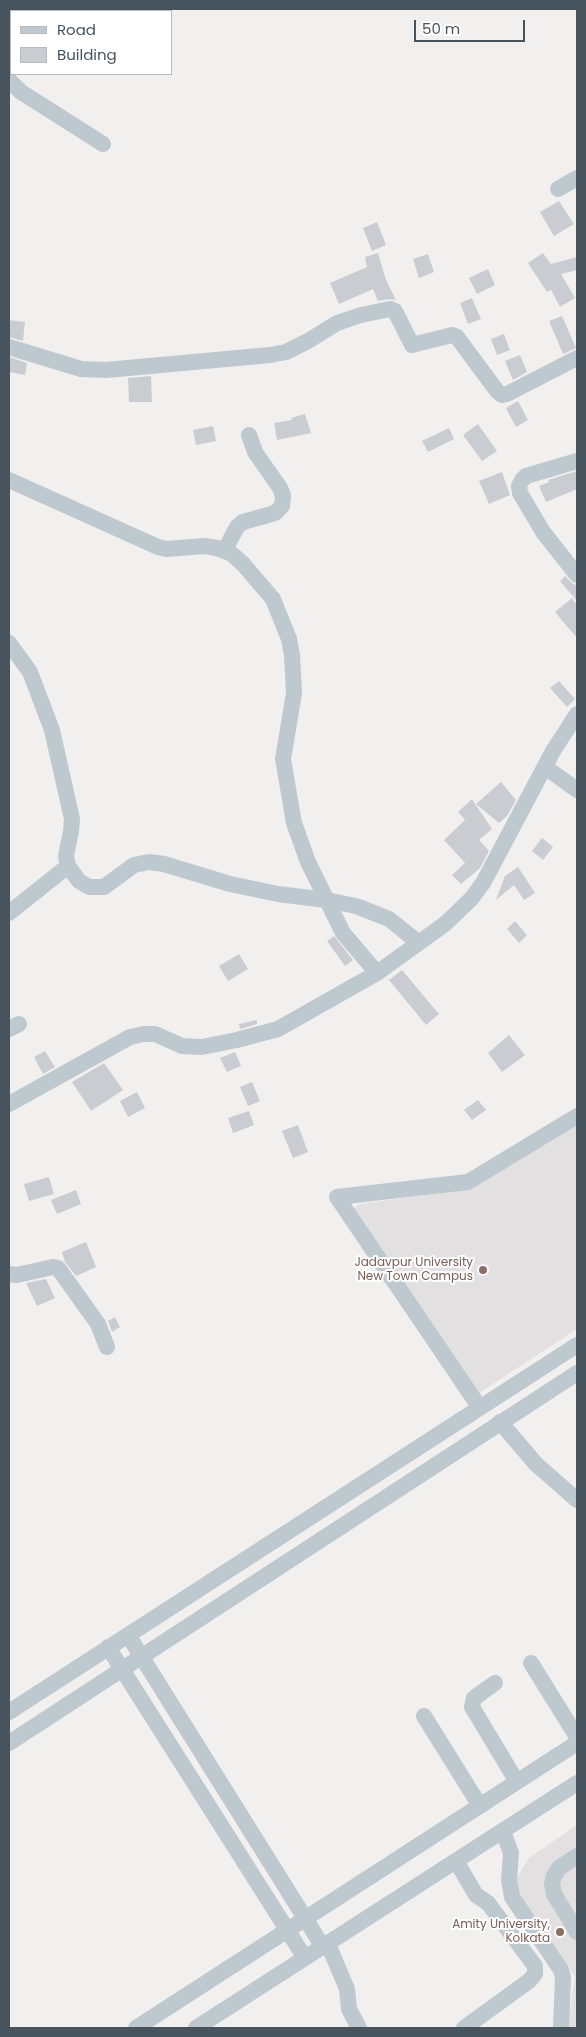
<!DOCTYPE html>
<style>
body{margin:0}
#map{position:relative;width:586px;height:2037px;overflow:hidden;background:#f2efef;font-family:Poppins,sans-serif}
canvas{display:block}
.frame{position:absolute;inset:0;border:10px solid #47545d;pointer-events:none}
.legend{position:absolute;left:10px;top:10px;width:162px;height:65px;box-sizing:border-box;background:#fff;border:1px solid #b5bbbe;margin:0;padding:6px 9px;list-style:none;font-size:15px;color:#47545d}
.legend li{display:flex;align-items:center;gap:10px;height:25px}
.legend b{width:25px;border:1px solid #b5bbbe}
.scale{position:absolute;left:414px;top:20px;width:111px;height:22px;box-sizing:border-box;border:2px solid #47545d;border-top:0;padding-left:6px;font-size:15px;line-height:18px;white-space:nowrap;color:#47545d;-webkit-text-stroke:4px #fff;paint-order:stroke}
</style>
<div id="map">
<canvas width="586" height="2037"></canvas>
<div class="frame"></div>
<ul class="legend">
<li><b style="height:6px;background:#bdc8cf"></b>Road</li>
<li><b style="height:14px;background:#c9cdd2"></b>Building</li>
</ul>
<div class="scale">50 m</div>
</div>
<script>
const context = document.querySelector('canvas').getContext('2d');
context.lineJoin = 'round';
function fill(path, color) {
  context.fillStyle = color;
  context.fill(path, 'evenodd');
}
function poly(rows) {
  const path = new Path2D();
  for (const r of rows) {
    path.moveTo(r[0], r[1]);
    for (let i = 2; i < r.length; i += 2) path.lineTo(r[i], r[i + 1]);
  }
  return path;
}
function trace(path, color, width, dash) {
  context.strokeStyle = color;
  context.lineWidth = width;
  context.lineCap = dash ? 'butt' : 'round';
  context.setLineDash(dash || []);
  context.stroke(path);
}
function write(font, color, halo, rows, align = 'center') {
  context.font = font + ' Poppins,sans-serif';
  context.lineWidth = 4;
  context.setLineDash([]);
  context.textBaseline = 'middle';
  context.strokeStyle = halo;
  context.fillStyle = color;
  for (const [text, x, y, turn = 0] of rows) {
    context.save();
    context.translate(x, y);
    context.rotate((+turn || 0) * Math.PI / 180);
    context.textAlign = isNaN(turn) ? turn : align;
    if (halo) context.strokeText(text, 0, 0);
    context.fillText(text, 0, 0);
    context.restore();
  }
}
fill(poly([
 [577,1124,577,1329,473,1397,350,1211,360,1204,471,1189],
 [577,1825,577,2028,567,2028,575,1977,511,1887,529,1858]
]), '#e3e0e1');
fill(poly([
 [559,201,574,224,554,236,540,212],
 [377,222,386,245,372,251,363,228],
 [378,253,386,280,396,300,389,299,378,301,373,289,339,304,330,283,367,267,365,257],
 [543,253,551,264,577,257,577,270,561,274,575,298,560,307,551,290,547,292,528,263],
 [428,254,434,272,419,278,413,259],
 [488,269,495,285,477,294,469,278],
 [472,298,481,319,468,324,460,303],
 [562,316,576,348,563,354,549,321],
 [9,320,25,322,23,341,9,337],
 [504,334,510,350,497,355,491,339],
 [520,355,527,372,513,380,505,361],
 [9,357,27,363,25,375,9,372],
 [151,376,152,402,129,402,128,378],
 [518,401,528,420,516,427,506,408],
 [305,414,311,433,277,440,274,423,292,420,291,418],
 [478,424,497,451,482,461,463,435],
 [213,426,216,441,196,445,193,430],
 [449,428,454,439,428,452,422,441],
 [577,471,577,489,546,502,539,486,549,482,548,480],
 [502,472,510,495,489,504,479,481],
 [565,576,573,584,577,585,577,601,560,581],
 [572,598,577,605,577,638,555,612],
 [559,681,575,699,567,707,550,688],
 [501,782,516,800,507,816,499,823,476,804],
 [472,799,492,829,479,840,489,851,480,868,461,884,452,875,465,863,444,840,465,820,458,812],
 [542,838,553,847,543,860,532,851],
 [518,867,535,893,524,900,514,885,496,900,505,876],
 [515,921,527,935,519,943,507,929],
 [334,936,353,960,345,966,327,941],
 [239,954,248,969,228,981,219,966],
 [402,970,439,1014,426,1025,389,980],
 [257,1020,257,1024,240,1029,239,1024],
 [509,1035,525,1055,502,1072,488,1053],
 [45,1051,55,1067,43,1074,34,1057],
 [235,1052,241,1066,227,1072,220,1058],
 [104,1063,123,1090,91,1111,72,1082],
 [252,1082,260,1101,248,1106,240,1087],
 [137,1092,145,1108,128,1117,120,1101],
 [478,1100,486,1110,472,1120,464,1110],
 [249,1111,254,1125,233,1133,228,1118],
 [298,1125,308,1152,293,1158,282,1131],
 [49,1177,54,1194,29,1201,24,1184],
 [76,1190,81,1204,57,1214,51,1200],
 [86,1242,96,1267,76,1276,65,1262,62,1252],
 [46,1279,55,1298,37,1306,26,1283],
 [115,1317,120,1327,112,1332,108,1321]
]), '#c9cdd2');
trace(poly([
 [9,80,21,92,103,144],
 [558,189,577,178],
 [9,347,81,369,106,370,270,355,286,352,308,341,337,323,361,315,390,309,395,311,412,345,452,335,457,337,497,391,502,395,507,394,577,358],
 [577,461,526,476,522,480,519,486,520,493,543,532,577,575],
 [9,480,158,547,166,549,205,546,217,548,232,554,243,564,273,599,289,639,292,655,294,693,283,759,294,823,308,862,343,933,377,973],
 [224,551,237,527,243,522,275,513,282,506,283,495,280,488,255,452,249,435],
 [9,643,30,672,52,730,72,819,71,831,66,856,68,866,79,881,89,887,104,887,134,865,149,862,164,864,230,884,278,894,326,900,356,906,389,919,419,943],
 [545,767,577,790],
 [9,913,68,866],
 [9,1029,19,1024],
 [9,1104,130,1037,144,1034,155,1034,182,1046,202,1047,237,1040,278,1029,377,973,445,924,471,899,483,883,553,751,577,714],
 [9,1274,17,1275,53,1267,58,1268,98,1324,107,1347],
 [480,1408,337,1197,468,1182,577,1116],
 [500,1422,536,1464,577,1500],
 [128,1635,323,1947],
 [108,1647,305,1958],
 [531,1663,577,1737],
 [495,1683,474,1698,472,1707,517,1782],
 [9,1712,577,1345],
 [424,1716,480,1806],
 [9,1743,577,1373],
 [503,1831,511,1853,509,1880,512,1897,561,1970,563,1977,561,2028],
 [577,1856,559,1868,554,1876,552,1884,554,1894,577,1932],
 [456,1861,476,1895,488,1903,535,1966,535,1974,529,1981,464,2028],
 [328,1944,347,1989,349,2009,359,2028],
 [136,2028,577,1743],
 [196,2028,577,1783]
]), '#bdc8cf', 16);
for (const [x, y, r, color] of [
 [483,1270,5,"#8d6e63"],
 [560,1932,5,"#8d6e63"]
]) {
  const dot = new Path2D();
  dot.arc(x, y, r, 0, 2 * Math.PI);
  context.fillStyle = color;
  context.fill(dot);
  trace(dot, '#fff', 2);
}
write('12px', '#785e54', '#fff', [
 ["Jadavpur University",473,1263],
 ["New Town Campus",473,1277],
 ["Amity University,",550,1925],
 ["Kolkata",550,1939]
], 'right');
</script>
